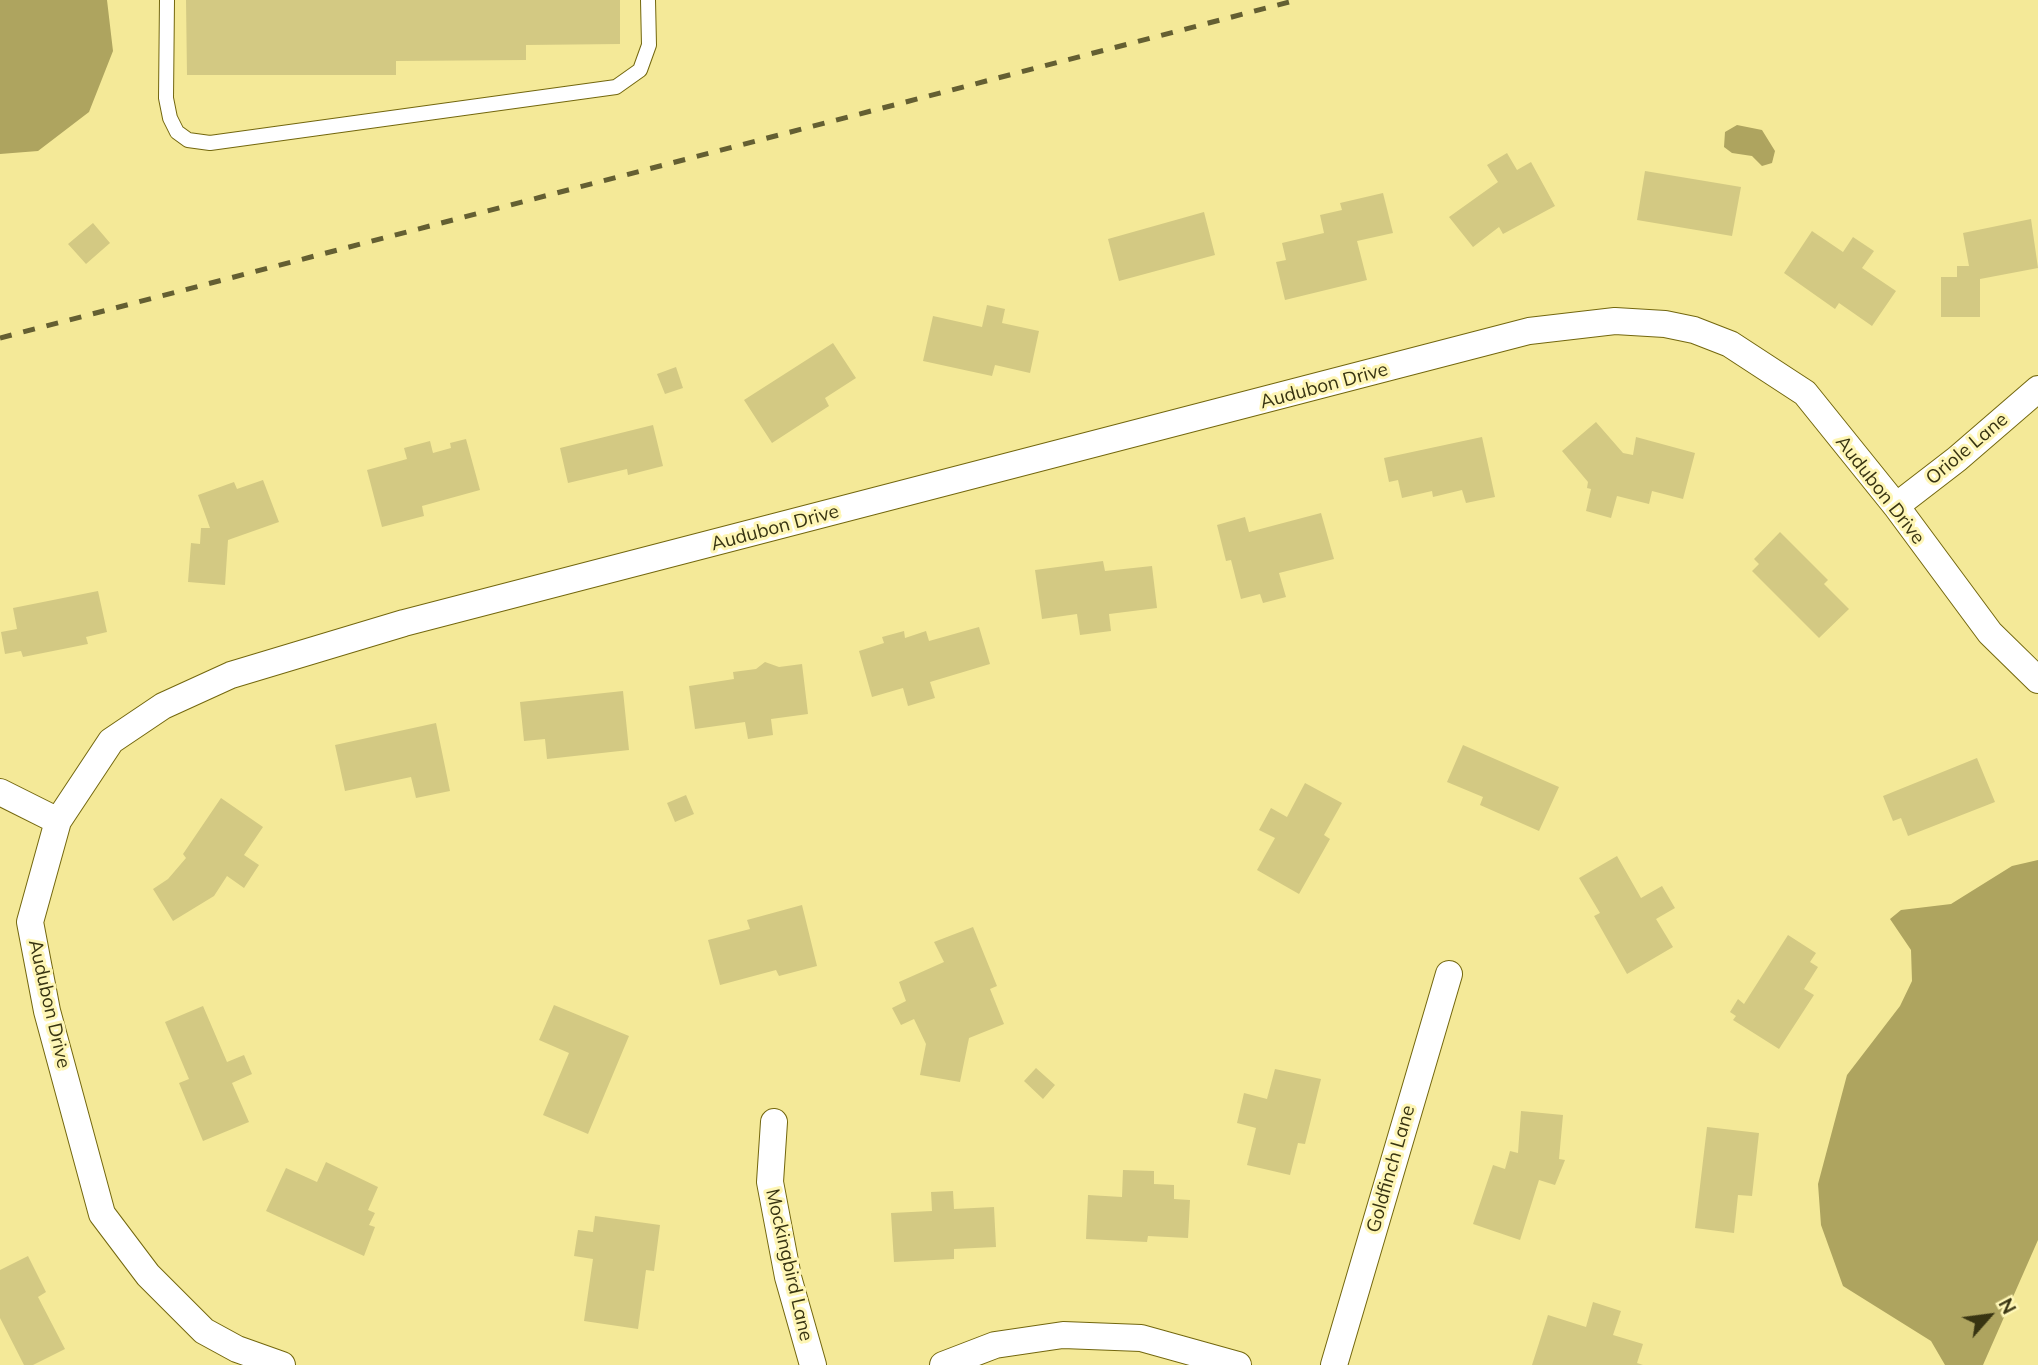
<!DOCTYPE html>
<style>
body{margin:0}
#map{position:relative;width:2038px;height:1365px;overflow:hidden;background:#f4e998;font-family:Mulish,sans-serif}
canvas{display:block}
.north{position:absolute;left:1954px;top:1281px;width:70px;height:70px;-webkit-text-stroke:5px #fef6b6;paint-order:stroke;rotate:62deg;font-size:19px;font-weight:700;line-height:28px;text-align:center;color:#383412}
.north::after{content:'';display:block;margin:auto;width:24px;height:32px;background:#383412;clip-path:polygon(50% 0,100% 100%,50% 72%,0 100%)}
</style>
<div id="map">
<canvas width="2038" height="1365"></canvas>
<div class="north">N</div>
</div>
<script>
const context = document.querySelector('canvas').getContext('2d');
context.lineJoin = 'round';
function fill(path, color) {
  context.fillStyle = color;
  context.fill(path, 'evenodd');
}
function poly(rows) {
  const path = new Path2D();
  for (const r of rows) {
    path.moveTo(r[0], r[1]);
    for (let i = 2; i < r.length; i += 2) path.lineTo(r[i], r[i + 1]);
  }
  return path;
}
function trace(path, color, width, dash) {
  context.strokeStyle = color;
  context.lineWidth = width;
  context.lineCap = dash ? 'butt' : 'round';
  context.setLineDash(dash || []);
  context.stroke(path);
}
function write(font, color, halo, rows, align = 'center') {
  context.font = font + ' Mulish,sans-serif';
  context.lineWidth = 6;
  context.setLineDash([]);
  context.textBaseline = 'middle';
  context.strokeStyle = halo;
  context.fillStyle = color;
  for (const [text, x, y, turn = 0] of rows) {
    context.save();
    context.translate(x, y);
    context.rotate((+turn || 0) * Math.PI / 180);
    context.textAlign = isNaN(turn) ? turn : align;
    if (halo) context.strokeText(text, 0, 0);
    context.fillText(text, 0, 0);
    context.restore();
  }
}
fill(poly([
 [0,0,107,0,113,51,89,112,38,151,0,154],
 [1737,125,1762,130,1775,151,1772,163,1762,166,1752,156,1732,153,1724,147,1725,132],
 [2038,860,2038,1240,1983,1365,1945,1365,1931,1341,1843,1286,1821,1225,1818,1184,1847,1075,1900,1006,1912,981,1911,950,1890,919,1901,910,1951,904,2012,866]
]), '#aea45f');
fill(poly([
 [186,0,620,0,620,44,526,45,526,60,396,61,396,75,187,75],
 [1507,153,1517,170,1531,162,1555,206,1503,234,1499,227,1473,247,1449,217,1498,182,1487,165],
 [1645,171,1741,187,1732,236,1637,220],
 [1383,193,1393,233,1357,241,1367,280,1285,300,1276,262,1286,260,1282,243,1324,233,1320,215,1342,210,1340,203],
 [1204,212,1215,255,1119,281,1108,239],
 [2031,219,2038,268,1980,279,1980,317,1941,317,1941,277,1957,277,1957,266,1969,266,1963,233],
 [93,223,110,243,86,264,68,244],
 [1812,231,1843,252,1853,237,1874,251,1862,268,1896,291,1872,326,1839,303,1835,309,1784,273],
 [987,305,1005,309,1002,323,1039,331,1030,373,995,365,992,376,923,361,933,316,982,327],
 [833,343,856,378,825,398,829,406,772,443,744,400],
 [676,367,683,388,665,394,657,374],
 [1596,422,1623,453,1633,455,1636,437,1695,453,1683,499,1652,491,1649,504,1617,496,1611,518,1586,511,1591,489,1587,488,1588,482,1562,451],
 [653,425,663,466,628,475,627,469,568,483,560,448],
 [1482,437,1495,497,1466,503,1462,490,1433,497,1432,491,1402,498,1398,480,1389,482,1384,458],
 [466,439,480,490,422,506,424,516,382,527,367,470,407,459,404,448,430,441,433,453,451,448,450,443],
 [263,480,279,522,228,540,225,585,188,582,191,543,200,544,201,528,210,528,198,495,234,482,237,489],
 [1321,513,1334,559,1279,573,1286,597,1263,603,1260,594,1241,599,1231,560,1226,561,1217,525,1245,517,1249,532],
 [1780,532,1828,580,1824,584,1849,609,1819,638,1752,571,1759,564,1754,559],
 [1103,561,1105,571,1152,566,1157,608,1109,614,1111,631,1080,635,1077,614,1042,619,1035,570],
 [98,591,107,632,86,637,88,644,23,657,21,651,5,654,1,632,17,629,13,608],
 [979,627,990,664,930,682,935,698,908,706,903,688,872,697,859,651,884,643,882,637,904,631,905,638,926,631,929,641],
 [765,662,779,667,802,664,808,714,771,719,773,735,748,739,745,722,695,729,689,686,734,679,733,672,756,669],
 [623,691,629,750,547,759,545,739,524,741,520,702],
 [436,723,450,791,416,798,411,777,345,791,335,745],
 [1463,745,1559,787,1539,831,1480,805,1483,797,1447,782],
 [1977,758,1995,802,1908,836,1901,818,1893,821,1883,796],
 [1305,783,1342,803,1324,835,1330,839,1299,894,1257,870,1275,838,1259,830,1271,808,1287,817],
 [686,795,694,814,675,822,667,803],
 [221,798,263,827,244,855,259,865,244,888,227,876,214,896,173,921,153,889,168,879,186,858,183,854],
 [1617,856,1641,898,1662,886,1675,908,1656,919,1673,947,1627,974,1594,916,1600,913,1579,878],
 [802,905,817,966,779,976,776,970,720,985,708,940,750,929,747,920],
 [973,927,997,986,990,989,1004,1024,969,1038,960,1082,920,1075,926,1044,914,1019,901,1025,892,1008,906,1001,899,982,944,962,934,942],
 [1788,935,1816,953,1810,962,1818,967,1804,989,1814,995,1779,1049,1733,1020,1736,1016,1730,1012,1738,999,1744,1004],
 [554,1005,629,1036,588,1134,543,1115,569,1053,539,1040],
 [203,1006,227,1062,244,1055,252,1074,232,1083,249,1122,203,1141,179,1083,189,1079,165,1022],
 [1036,1068,1055,1085,1043,1099,1024,1081],
 [1275,1069,1321,1079,1305,1144,1298,1143,1290,1175,1247,1165,1256,1128,1237,1123,1244,1093,1267,1099],
 [1521,1111,1563,1115,1559,1159,1565,1160,1555,1185,1539,1180,1520,1240,1473,1224,1493,1165,1505,1169,1510,1151,1518,1153],
 [1707,1127,1759,1133,1752,1196,1738,1195,1734,1233,1695,1228],
 [326,1162,378,1187,368,1210,375,1213,369,1225,375,1227,364,1256,266,1211,286,1168,317,1182],
 [1123,1170,1154,1171,1154,1184,1174,1185,1174,1199,1190,1200,1188,1238,1148,1236,1147,1242,1086,1239,1088,1195,1122,1197],
 [953,1191,954,1209,994,1207,996,1247,954,1249,954,1259,894,1262,891,1213,932,1211,931,1192],
 [595,1216,660,1225,654,1271,646,1270,638,1329,584,1321,593,1259,574,1256,578,1230,593,1232],
 [28,1256,46,1292,38,1297,65,1349,33,1365,24,1365,0,1318,0,1270],
 [1593,1302,1621,1311,1613,1335,1643,1344,1637,1363,1643,1365,1532,1365,1548,1315,1586,1327]
]), '#d3c983');
const lane = poly([
 [167,0,166,98,170,118,177,132,188,140,210,143,616,87,640,70,649,45,648,0]
]);
const street = poly([
 [1896,506,1957,459,2038,389],
 [0,792,58,821],
 [774,1122,770,1182,788,1277,813,1365],
 [282,1365,237,1349,204,1331,148,1275,102,1214,47,1011,30,922,58,821,111,741,163,706,231,675,404,623,1529,331,1615,321,1665,324,1694,330,1730,344,1805,393,1896,506,1990,633,2038,680],
 [943,1365,995,1345,1063,1335,1141,1338,1238,1365],
 [1334,1365,1449,974]
]);
trace(lane, '#73670e', 16);
trace(street, '#73670e', 28);
trace(lane, '#fff', 14);
trace(street, '#fff', 26);
trace(poly([
 [0,338,1297,0]
]), '#645f32', 5, [12, 12]);
write('19px', '#383412', '#fef6b6', [
 ["Audubon Drive",1324,386,-15],
 ["Oriole Lane",1967,449,-40],
 ["Audubon Drive",1880,490,52],
 ["Audubon Drive",775,528,-15],
 ["Audubon Drive",49,1004,77],
 ["Goldfinch Lane",1391,1169,-74],
 ["Mockingbird Lane",789,1265,77]
]);
</script>
